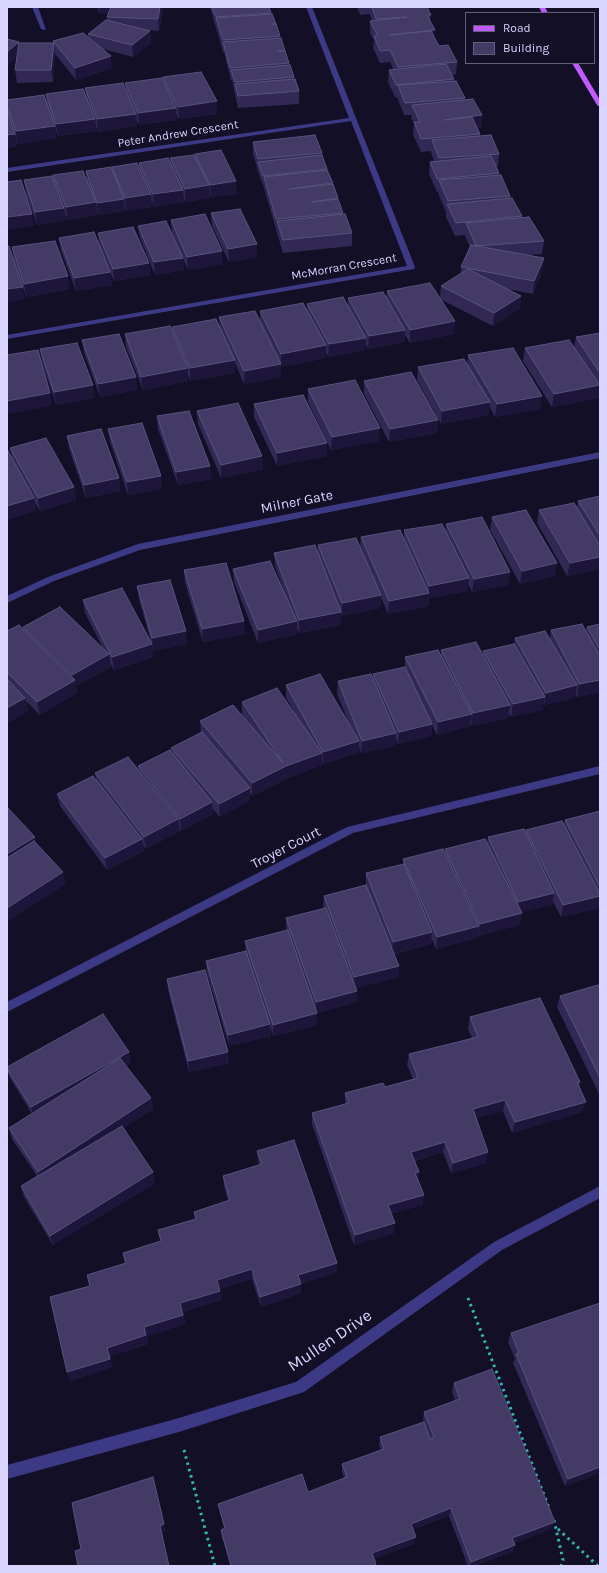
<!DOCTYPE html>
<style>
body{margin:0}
#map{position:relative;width:607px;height:1573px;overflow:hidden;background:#130f26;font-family:Karla,sans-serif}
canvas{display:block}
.frame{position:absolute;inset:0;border:8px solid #d9d4ff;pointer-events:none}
.legend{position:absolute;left:465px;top:12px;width:130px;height:52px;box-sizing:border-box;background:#130f26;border:1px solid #625e7d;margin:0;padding:5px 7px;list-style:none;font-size:12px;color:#d9d4ff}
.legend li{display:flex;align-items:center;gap:8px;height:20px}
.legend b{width:20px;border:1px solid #625e7d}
</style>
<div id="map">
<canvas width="607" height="1573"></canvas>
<div class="frame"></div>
<ul class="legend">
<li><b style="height:5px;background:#c25bff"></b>Road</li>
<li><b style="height:11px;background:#433a66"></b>Building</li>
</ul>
</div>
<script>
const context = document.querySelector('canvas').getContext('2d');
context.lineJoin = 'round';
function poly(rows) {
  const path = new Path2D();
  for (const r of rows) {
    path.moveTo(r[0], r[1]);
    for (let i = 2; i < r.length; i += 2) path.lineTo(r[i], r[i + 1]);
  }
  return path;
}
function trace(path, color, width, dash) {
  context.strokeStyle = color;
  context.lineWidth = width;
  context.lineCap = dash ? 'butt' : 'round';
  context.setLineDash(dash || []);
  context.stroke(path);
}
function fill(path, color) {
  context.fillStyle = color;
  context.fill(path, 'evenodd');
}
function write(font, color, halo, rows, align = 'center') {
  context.font = font + ' Karla,sans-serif';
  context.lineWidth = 3;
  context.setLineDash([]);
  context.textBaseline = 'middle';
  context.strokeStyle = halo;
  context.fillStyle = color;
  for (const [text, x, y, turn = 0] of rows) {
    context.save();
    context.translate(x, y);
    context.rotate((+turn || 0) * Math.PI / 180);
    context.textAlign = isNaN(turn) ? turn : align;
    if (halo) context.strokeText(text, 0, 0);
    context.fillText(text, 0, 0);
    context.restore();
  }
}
trace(poly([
 [468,1298,549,1508],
 [184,1450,215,1566],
 [554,1520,563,1560,561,1566],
 [558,1529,598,1566]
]), '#2fb8b0', 3, [2.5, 4]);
fill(poly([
 [32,7,38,7,46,30,41,29,32,7],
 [306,7,312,7,415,267,414,269,7,339,7,335,407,266,351,121,7,172,7,168,349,118,306,7],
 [600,452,600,458,140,550,54,581,7,603,7,596,48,577,138,544,600,452],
 [600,766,600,774,353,833,7,1012,7,1002,347,827,600,766],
 [600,1186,600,1198,502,1250,304,1392,179,1432,7,1479,7,1465,179,1418,296,1382,494,1242,600,1186]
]), '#3d3a85');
fill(poly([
 [539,7,545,7,548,13,542,13,539,7],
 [572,63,578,63,600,100,600,107,597,105,572,63]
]), '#c25bff');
fill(poly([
 [97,7,162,7,163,12,159,31,146,30,150,31,151,43,133,57,103,49,112,68,76,80,55,54,53,82,17,83,15,70,19,42,19,43,53,43,53,41,88,38,88,34,107,20,107,17,109,13,100,14],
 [210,7,269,7,271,14,276,24,280,38,285,51,294,77,294,79,299,91,299,104,238,108,232,80,231,80,224,52,223,52],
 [357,7,427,7,431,15,430,21,435,30,434,38,439,46,457,62,456,74,452,75,454,79,454,81,465,98,464,100,482,115,481,128,477,128,480,134,480,136,499,154,498,166,496,166,499,173,499,175,510,196,510,198,522,216,522,218,544,241,542,254,527,255,544,258,542,271,533,294,508,289,521,296,520,308,493,326,440,299,455,321,454,334,410,343,405,335,404,342,368,349,366,344,365,350,328,357,326,352,326,358,281,367,281,365,281,377,244,384,235,363,235,373,190,381,188,375,188,381,143,390,126,347,125,334,173,333,172,327,220,327,219,317,260,321,260,311,307,310,307,304,348,305,348,298,386,297,387,291,440,298,441,286,461,273,461,267,470,247,465,236,465,235,455,236,446,217,446,212,438,193,439,192,437,192,429,174,430,162,434,161,431,152,431,151,421,152,413,135,414,123,411,118,412,115,404,115,397,97,395,97,388,82,389,70,393,69,390,62,380,63,373,48,374,40,370,33,370,21,372,21,370,14,360,15],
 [163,77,217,114,179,119,176,114,177,120,139,125,136,119,137,126,98,132,95,123,96,131,58,136,55,129,56,138,17,144,16,138,17,146,7,148,7,100,47,103,46,94,86,97,85,88,126,89,125,83,164,81],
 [253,142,322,153,322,157,333,185,343,213,343,214,352,233,352,246,283,253,264,188,259,174,258,171,253,154],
 [195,154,237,194,211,197,210,195,210,198,185,202,183,197,184,202,154,207,152,201,152,207,126,211,124,207,125,211,99,215,97,211,98,215,68,220,64,212,66,220,37,225,26,193,24,180,54,182,53,175,87,179,86,171,112,170,112,167,139,167,139,163,171,164,170,158,195,157],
 [211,213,257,244,257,257,229,262,212,226],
 [171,220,223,264,188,270,172,233],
 [138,226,183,258,184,270,155,275,140,238],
 [98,233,149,263,150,275,114,281,110,272,112,285,76,291,61,251,59,238,99,245],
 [12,247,70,289,26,297,14,260],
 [600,333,600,390,599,389,598,398,552,407,523,361,525,348,574,347,576,337],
 [82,340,137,390,100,397,84,353],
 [40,349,94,398,56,405,42,362],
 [468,355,540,409,495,417,489,406,488,415,441,424,417,380,418,367,467,364],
 [364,381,438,420,437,433,389,442,364,394],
 [308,389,379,441,331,450,308,402],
 [254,404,327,443,327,456,277,466,254,417],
 [197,411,262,456,263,469,221,478,198,424],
 [157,416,210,466,211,479,178,485,158,429],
 [108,429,161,476,162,489,128,495,110,442],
 [67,436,121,491,86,498,69,449],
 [10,448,74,487,76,500,40,511,34,501,36,511,12,458],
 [600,496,600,569,567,576,537,523,539,510,577,507,578,501],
 [492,517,555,576,520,584,490,530],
 [446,524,510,572,508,585,472,592,468,584,467,591,429,598,428,606,388,614,381,597,380,608,342,616,341,614,341,625,299,633,297,628,297,634,258,643,234,582,233,569,284,591,275,566,274,553,318,553,318,545,360,548,361,537,404,538,404,530,446,530],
 [184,570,245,634,203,642,185,583],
 [137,586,187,644,153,651,152,647,153,657,114,670,110,663,111,667,76,686,77,693,40,715,26,701,28,711,7,723,7,631,23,629,23,627,103,648,85,613,83,600,151,642,139,599],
 [600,624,600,692,577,697,575,694,575,698,544,705,543,704,542,710,511,717,509,713,508,718,471,726,470,724,470,726,437,735,432,725,431,736,398,744,396,738,395,746,361,753,359,747,358,753,323,764,322,762,322,765,286,779,252,796,250,793,250,800,220,817,212,808,213,814,181,831,179,829,180,831,146,849,143,845,144,851,107,870,60,806,57,794,96,779,95,773,139,770,138,766,172,753,171,748,201,733,200,721,247,722,242,714,242,702,294,711,286,698,286,685,350,726,337,694,338,681,373,679,373,674,405,667,405,657,441,655,441,650,483,654,483,651,514,644,515,638,550,638,551,630,586,631,587,627],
 [600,811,600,905,599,903,598,908,561,917,553,901,552,905,521,912,522,913,519,925,478,936,477,934,477,938,436,949,432,939,431,944,394,954,399,966,398,977,356,988,357,991,357,1002,317,1013,317,1025,273,1036,271,1028,271,1036,229,1046,207,973,206,961,246,952,245,941,286,930,286,918,323,908,324,896,366,886,366,873,403,864,403,859,445,854,445,849,487,842,488,837,526,833,526,830,564,824,565,820],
 [167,979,229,1063,189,1072,168,990],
 [600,990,600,1096,557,1007,560,996],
 [470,1017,580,1082,579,1086,586,1102,582,1112,512,1133,503,1111,477,1118,486,1163,451,1173,443,1152,415,1161,419,1172,418,1179,424,1195,422,1205,391,1214,394,1233,354,1245,312,1124,312,1113,345,1104,345,1093,385,1087,413,1079,407,1065,409,1054,472,1038,468,1029],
 [129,1052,131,1063,126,1066,151,1098,153,1109,123,1128,153,1172,155,1183,53,1245,24,1197,21,1186,37,1176,12,1139,9,1128,32,1114,10,1078,7,1070,7,1067],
 [257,1151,337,1263,337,1272,301,1284,301,1293,261,1307,252,1279,219,1289,221,1300,183,1312,185,1324,147,1336,148,1344,110,1356,112,1367,70,1381,67,1372,90,1286,125,1263,123,1253,161,1242,158,1230,195,1219,194,1212,228,1201,224,1186,223,1176,259,1165,258,1161],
 [511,1333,600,1473,565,1486,513,1363,515,1359,508,1342],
 [454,1383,551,1529,514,1543,515,1545,512,1552,474,1566,468,1566,449,1516,413,1529,414,1544,374,1559,376,1566,231,1566,222,1537,221,1530,224,1528,220,1511,218,1504,308,1492,344,1478,342,1472,342,1464,381,1450,379,1445,380,1437,424,1422,423,1420,424,1412,455,1400,452,1392]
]), '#312854');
fill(poly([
 [99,7,114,7,115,12,100,14],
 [160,7,162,7,163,12,159,31,158,19],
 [435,30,434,42,389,35],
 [150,31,151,43,133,57,132,45],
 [19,42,21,54,7,66,7,52],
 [54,43,55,55,53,82,51,70],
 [111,56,112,68,76,80,75,68],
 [217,101,217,114,179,119,178,107],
 [176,108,177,120,139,125,138,113],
 [136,114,137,126,98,132,97,119],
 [482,115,481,128,443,132,444,120],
 [95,119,96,131,58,136,56,124],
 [55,126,56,138,17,144,16,131],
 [15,134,17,146,7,148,7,135],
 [236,181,237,194,211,197,210,185],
 [333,183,333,196,289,189],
 [209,185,210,198,185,202,185,189],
 [183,190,184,202,154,207,153,194],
 [151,194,152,207,126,211,125,198],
 [124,199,125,211,99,215,97,203],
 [96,202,98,215,68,220,66,207],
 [64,208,66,220,37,225,35,212],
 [32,214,34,226,7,230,7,217],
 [257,244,257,257,229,262,228,249],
 [222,251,223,264,188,270,187,257],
 [183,258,184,270,155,275,154,262],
 [544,258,542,271,533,294,534,281],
 [149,263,150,275,114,281,113,269],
 [110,272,112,285,76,291,74,278],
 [68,276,70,289,26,297,24,284],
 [23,287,25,299,7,303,7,289],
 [521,296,520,308,493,326,494,313],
 [455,321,454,334,410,343,410,330],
 [405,330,404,342,368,349,369,336],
 [366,338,365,350,328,357,329,344],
 [326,345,326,358,281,367,281,354],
 [235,360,235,373,190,381,190,368],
 [281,364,281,377,244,384,244,371],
 [188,368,188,381,143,390,141,377],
 [136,377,137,390,100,397,98,384],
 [93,385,94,398,56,405,54,392],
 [600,385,598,398,552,407,554,394],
 [50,393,52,406,7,414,7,401],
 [542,396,540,409,495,417,497,404],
 [490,402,488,415,441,424,442,411],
 [438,420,437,433,389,442,390,429],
 [380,428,379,441,331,450,332,437],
 [327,443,327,456,277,466,277,453],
 [262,456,263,469,221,478,221,465],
 [210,466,211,479,178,485,176,472],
 [161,476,162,489,128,495,127,482],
 [119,478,121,491,86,498,84,485],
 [74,487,76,500,40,511,38,498],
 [34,498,36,511,7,520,7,506],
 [600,557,600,569,567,576,570,563],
 [557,563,555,576,520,584,522,571],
 [510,572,508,585,472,592,474,579],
 [469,578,467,591,429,598,428,606,388,614,389,601,429,594,429,586],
 [381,595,380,608,342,616,342,603],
 [341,612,341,625,299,633,299,620],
 [244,621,245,634,203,642,202,629],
 [297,621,297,634,258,643,258,630],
 [186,631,187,644,153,651,152,638],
 [152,644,153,657,114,670,112,657],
 [109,654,111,667,76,686,77,693,40,715,37,702,73,682,72,675],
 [600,680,600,692,577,697,579,684],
 [577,685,575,698,544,705,546,693],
 [545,697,542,710,511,717,513,704],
 [25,698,28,711,7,723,7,708],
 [510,705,508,718,471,726,473,713],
 [472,714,470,726,437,735,438,722],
 [432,724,431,736,398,744,399,732],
 [396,733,395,746,361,753,362,741],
 [359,741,358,753,323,764,323,752],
 [322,753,322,765,286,779,252,796,252,783,286,766],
 [250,788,250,800,220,817,219,804],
 [7,801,10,813,7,815],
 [212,802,213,814,181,831,180,819],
 [178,819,180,831,146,849,144,837],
 [35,837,37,849,7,868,7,854],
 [142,839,144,851,107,870,105,858],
 [63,872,66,884,7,922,7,908],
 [554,893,552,905,515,914,518,902],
 [600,896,600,899,598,908,561,917,563,905],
 [522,913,519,925,478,936,480,924],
 [479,926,477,938,436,949,437,937],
 [432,932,431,944,392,954,393,942],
 [399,966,398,977,354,989,354,977],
 [357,991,357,1002,317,1013,317,1025,273,1036,273,1025,316,1014,316,1002],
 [270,1024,271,1036,229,1046,228,1035],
 [129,1052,131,1063,34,1118,31,1107],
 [228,1052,229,1063,189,1072,188,1061],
 [151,1098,153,1109,41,1182,38,1172],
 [505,1100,503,1111,471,1120,473,1109],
 [586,1102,582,1112,512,1133,515,1122],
 [445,1142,443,1152,410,1162,411,1152],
 [488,1152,486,1163,451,1173,453,1163],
 [153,1172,155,1183,53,1245,50,1236],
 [419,1172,418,1182,415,1173],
 [424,1195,422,1205,387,1215,388,1205],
 [395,1223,394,1233,354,1245,355,1235],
 [337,1263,337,1272,298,1285,298,1275],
 [252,1269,252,1279,218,1290,217,1280],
 [301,1284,301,1293,261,1307,260,1297],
 [220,1291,221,1300,182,1313,180,1303],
 [183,1315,185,1324,147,1336,148,1344,110,1356,112,1367,70,1381,67,1372,107,1348,144,1327],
 [600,1467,600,1473,565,1486,568,1479],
 [153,1477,166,1531,162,1533,169,1566,160,1526],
 [451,1508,449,1516,410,1531,411,1524],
 [555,1522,551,1529,509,1545,512,1538],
 [416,1537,414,1544,372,1560,372,1553],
 [515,1545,512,1552,474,1566,470,1566,471,1562]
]), '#1d163a');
const building = poly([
 [111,7,160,7,158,19,107,17,111,7],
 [219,7,269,7,271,13,216,17,212,8,219,7],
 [372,7,427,7,431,15,427,15,435,30,389,35,431,31,439,46,448,45,457,62,398,67,390,50,380,51,374,36,378,36,370,21,407,17,376,19,372,7],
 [272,14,276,24,272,24,276,24,280,36,223,40,216,18,272,14],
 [106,20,150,31,132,45,88,34,106,20],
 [83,33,111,56,75,68,53,41,83,33],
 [281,38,285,51,277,51,285,51,289,63,230,68,223,42,281,38],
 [7,39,19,42,7,52,7,39],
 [19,43,54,43,51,70,15,70,19,43],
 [446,64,454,79,396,85,389,70,446,64],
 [290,65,294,77,235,82,231,70,290,65],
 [201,72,217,101,178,107,163,77,201,72],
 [162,78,176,108,138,113,125,83,162,78],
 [295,79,299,91,238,96,235,84,295,79],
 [456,81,465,98,405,103,398,85,456,81],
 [123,83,136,114,97,119,85,88,123,83],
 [83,89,95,119,56,124,46,94,83,89],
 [44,95,55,126,16,131,7,105,7,100,44,95],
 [473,99,482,115,444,120,472,117,480,134,421,139,414,122,420,122,412,105,473,99],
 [7,109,15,134,7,135,7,109],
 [315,135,322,153,258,159,253,142,315,135],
 [491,135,499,154,439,158,432,140,491,135],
 [221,150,236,181,210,185,195,154,221,150],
 [194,155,209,185,185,189,170,158,194,155],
 [322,155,327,169,263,176,258,162,322,155],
 [491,156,499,173,437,179,430,162,491,156],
 [168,158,183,190,153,194,139,163,168,158],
 [137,163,151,194,125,198,112,167,137,163],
 [111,167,124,199,97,203,86,171,111,167],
 [327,170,333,183,289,189,333,184,338,198,312,202,338,199,343,213,276,219,264,177,327,170],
 [83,171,96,202,66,207,53,175,83,171],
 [501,175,510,196,448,201,439,180,501,175],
 [52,176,64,208,35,212,24,180,52,176],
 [21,180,32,214,7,217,7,182,21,180],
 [512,198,522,216,456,223,447,204,512,198],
 [240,209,257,244,228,249,211,213,240,209],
 [205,214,222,251,187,257,171,220,205,214],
 [345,214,352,233,283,240,277,221,345,214],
 [529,217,544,241,476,246,466,223,529,217],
 [166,221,183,258,154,262,138,226,166,221],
 [133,227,149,263,113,269,98,233,133,227],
 [94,232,110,272,74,278,59,238,94,232],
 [55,241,68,276,24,284,12,247,55,241],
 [471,245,544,258,534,281,461,267,471,245],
 [7,246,9,246,23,287,7,289,7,246],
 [468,269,521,296,494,313,441,286,468,269],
 [430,283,455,321,410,330,387,291,430,283],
 [383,292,405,330,369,336,348,298,383,292],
 [343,297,366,338,329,344,307,304,343,297],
 [303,303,326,345,281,354,260,311,303,303],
 [255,311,281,364,244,371,219,317,255,311],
 [216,319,235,360,190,368,172,327,216,319],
 [170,326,188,368,141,377,125,334,170,326],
 [600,333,600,373,576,337,600,333],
 [119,334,136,377,98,384,82,340,119,334],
 [569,340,600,385,554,394,525,348,569,340],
 [77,343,93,385,54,392,40,349,77,343],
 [513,348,542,396,497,404,468,355,513,348],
 [38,350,50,393,7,401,7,355,38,350],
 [464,359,490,402,442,411,418,367,464,359],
 [411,372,438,420,390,429,364,381,411,372],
 [355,380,380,428,332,437,308,389,355,380],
 [303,395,327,443,277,453,254,404,303,395],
 [238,403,262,456,221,465,197,411,238,403],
 [189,411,210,466,176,472,157,416,189,411],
 [142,423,161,476,127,482,108,429,142,423],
 [101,429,119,478,84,485,67,436,101,429],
 [46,438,74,487,38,498,10,448,46,438],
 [7,449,34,498,7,506,7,449],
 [600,496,600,536,578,501,600,496],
 [574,503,600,546,600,557,570,563,539,510,574,503],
 [526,510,557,563,522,571,492,517,526,510],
 [482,517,510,572,474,579,446,524,482,517],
 [442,524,469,578,429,586,404,530,442,524],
 [400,530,429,593,389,601,361,537,400,530],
 [356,538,381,595,342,603,318,545,356,538],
 [315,545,341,612,299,620,274,553,315,545],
 [270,561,297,621,258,630,233,569,270,561],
 [226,563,244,621,202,629,184,570,226,563],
 [170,580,186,631,152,638,137,586,170,580],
 [122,588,152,644,112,657,83,600,122,588],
 [60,607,109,654,72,675,23,627,60,607],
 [582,624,600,656,600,680,579,684,551,630,582,624],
 [600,624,600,650,587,627,600,624],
 [19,625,75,680,37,702,7,672,7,631,19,625],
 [545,631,577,685,546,693,515,638,545,631],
 [476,642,510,705,473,713,441,650,476,642],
 [514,644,545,697,513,704,483,651,514,644],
 [438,650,472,714,438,722,405,657,438,650],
 [405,667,432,724,399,732,373,674,405,667],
 [320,674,359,741,323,752,286,685,320,674],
 [371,674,396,733,362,741,338,681,371,674],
 [7,679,25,698,7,708,7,679],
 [277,688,322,753,286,766,252,783,200,721,233,705,283,763,242,702,277,688],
 [202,732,250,788,219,804,171,748,202,732],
 [170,750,212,802,180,819,138,766,170,750],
 [128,757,178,819,144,837,95,773,128,757],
 [93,776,142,839,105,858,57,794,93,776],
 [7,808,8,808,35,837,7,854,7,808],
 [600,811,600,887,565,820,600,811],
 [562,821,600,894,600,896,563,905,526,830,562,821],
 [524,829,554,893,518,902,488,837,524,829],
 [485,839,522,913,480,924,445,849,485,839],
 [34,841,63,872,7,908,7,858,34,841],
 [443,849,479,926,437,937,403,859,443,849],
 [404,864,432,932,393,942,366,873,404,864],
 [366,885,399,966,354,977,324,896,366,885],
 [326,908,357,991,316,1002,286,918,326,908],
 [288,930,317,1013,273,1025,245,941,288,930],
 [246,951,270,1024,228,1035,206,961,246,951],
 [205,970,228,1052,188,1061,167,979,205,970],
 [598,985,600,990,600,1078,560,996,598,985],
 [540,998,580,1082,577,1082,586,1102,515,1122,505,1100,473,1109,488,1152,453,1163,445,1142,411,1152,419,1172,415,1173,424,1195,388,1205,395,1223,355,1235,312,1113,349,1103,345,1093,383,1083,385,1087,418,1078,409,1054,478,1037,470,1017,540,998],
 [103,1014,129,1052,31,1107,7,1069,7,1067,103,1014],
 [120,1058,151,1098,38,1172,9,1128,120,1058],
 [122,1126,153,1172,50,1236,21,1186,122,1126],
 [294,1140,337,1263,298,1275,301,1284,260,1297,252,1269,217,1280,220,1291,180,1303,183,1315,144,1327,146,1335,107,1348,110,1359,67,1372,50,1297,90,1286,87,1275,126,1263,123,1253,161,1241,158,1230,196,1219,194,1212,230,1200,223,1176,262,1164,257,1151,294,1140],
 [600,1303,600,1467,568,1479,516,1354,519,1353,511,1333,600,1303],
 [492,1369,555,1522,512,1538,515,1545,471,1562,451,1508,411,1524,416,1537,372,1553,376,1564,372,1566,231,1566,221,1530,225,1528,218,1504,302,1474,308,1492,347,1477,342,1464,384,1449,380,1437,424,1422,430,1439,434,1437,424,1412,460,1399,454,1383,492,1369],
 [153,1477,164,1524,160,1526,169,1566,78,1566,75,1551,81,1549,72,1503,153,1477]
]);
fill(building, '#433a66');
trace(building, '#5a527e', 1);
write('12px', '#d9d4ff', '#130f26', [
 ["Peter Andrew Crescent",178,134,-9],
 ["McMorran Crescent",344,267,-10]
]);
write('14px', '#d9d4ff', '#130f26', [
 ["Milner Gate",297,502,-11],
 ["Troyer Court",286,848,-27]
]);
write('17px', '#d9d4ff', '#130f26', [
 ["Mullen Drive",330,1341,-34]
]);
</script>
